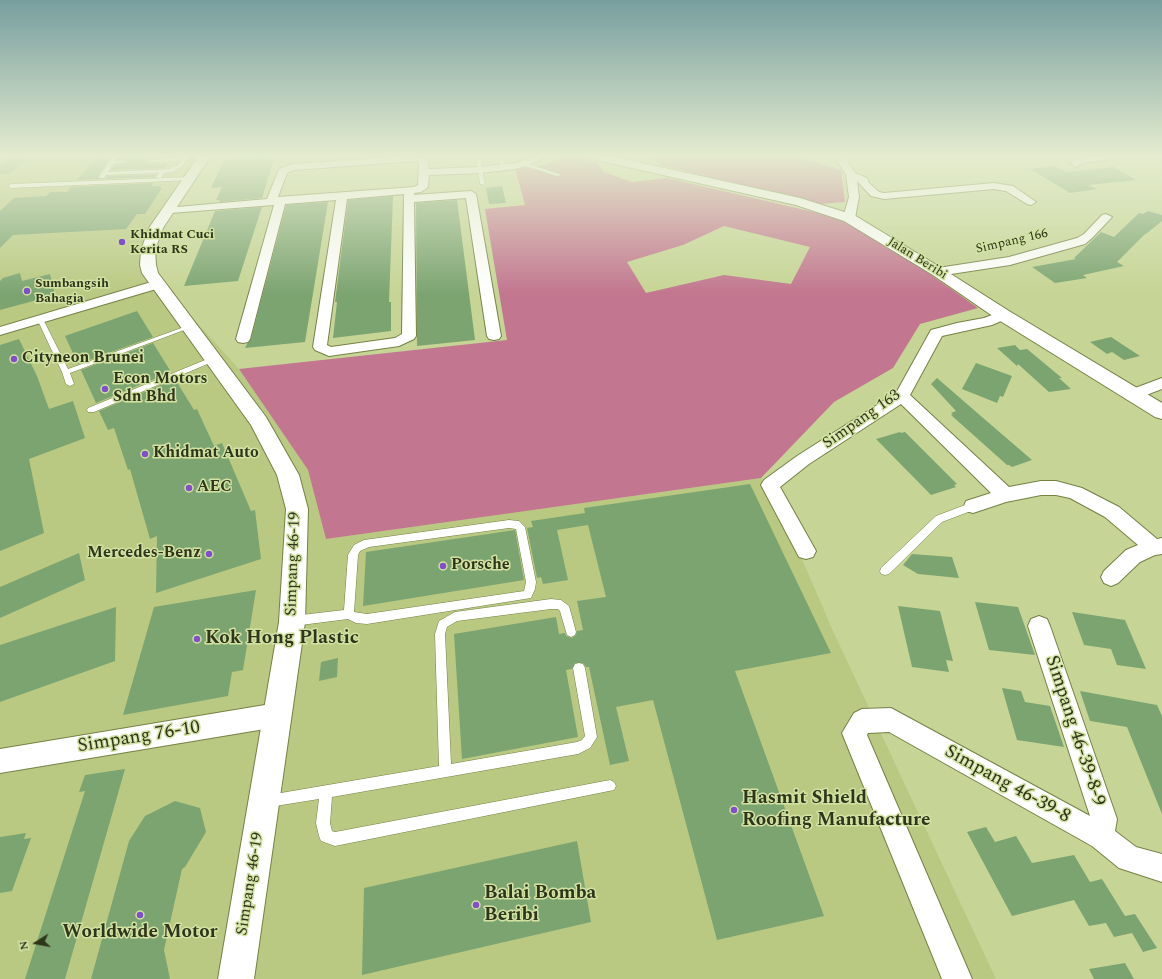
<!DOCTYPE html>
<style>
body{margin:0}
#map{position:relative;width:1162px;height:979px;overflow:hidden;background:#c6d595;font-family:Spectral,serif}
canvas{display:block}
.north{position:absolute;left:16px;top:923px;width:40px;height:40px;-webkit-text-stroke:3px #d2e2a2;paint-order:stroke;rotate:259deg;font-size:11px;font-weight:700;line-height:16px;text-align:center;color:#2f351b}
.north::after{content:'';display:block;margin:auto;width:14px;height:18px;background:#2f351b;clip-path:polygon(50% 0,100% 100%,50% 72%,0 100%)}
</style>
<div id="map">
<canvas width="1162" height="979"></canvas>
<div class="north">N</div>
</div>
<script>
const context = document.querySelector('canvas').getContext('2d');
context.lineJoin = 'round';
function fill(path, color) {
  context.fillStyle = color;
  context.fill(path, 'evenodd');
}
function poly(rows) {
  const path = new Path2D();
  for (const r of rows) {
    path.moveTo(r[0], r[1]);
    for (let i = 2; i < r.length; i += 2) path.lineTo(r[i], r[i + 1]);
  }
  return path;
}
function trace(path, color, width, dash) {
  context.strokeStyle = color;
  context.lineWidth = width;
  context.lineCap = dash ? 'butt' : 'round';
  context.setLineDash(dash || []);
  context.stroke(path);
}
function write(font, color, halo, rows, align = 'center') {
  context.font = font + ' Spectral,serif';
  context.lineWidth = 3;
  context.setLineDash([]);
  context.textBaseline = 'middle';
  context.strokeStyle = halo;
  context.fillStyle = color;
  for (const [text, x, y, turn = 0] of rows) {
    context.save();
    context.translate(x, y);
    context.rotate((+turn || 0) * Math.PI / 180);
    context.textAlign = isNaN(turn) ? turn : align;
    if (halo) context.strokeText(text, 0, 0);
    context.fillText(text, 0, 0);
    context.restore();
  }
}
fill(poly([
 [0,157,199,157,165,222,156,245,157,272,171,294,239,369,308,470,326,539,761,478,764,484,770,485,833,631,996,979,0,979]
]), '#b9c982');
fill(poly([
 [563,157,578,157,595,162,604,172,632,182,667,178,831,216,850,222,876,236,978,308,920,324,893,368,834,402,761,478,326,539,308,470,239,369,507,340,485,209,525,205,515,168,545,165],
 [724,226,810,247,791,284,724,275,646,293,627,262,683,245],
 [650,157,798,157,841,170,845,202,821,204,661,165]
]), '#c2768f');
fill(poly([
 [10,157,30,157,9,174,0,174,0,165],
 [96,157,111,157,98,176,99,179,77,180],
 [118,157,173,157,149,158,146,160,149,164,169,163,165,168,111,170,114,165,128,163,126,160,117,160],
 [268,157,267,160,274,159,262,198,219,202,220,200,216,200,222,187,211,188,224,160],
 [1055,166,1066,172,1114,167,1136,180,1088,185,1097,189,1070,193,1030,169],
 [156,175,155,177,105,179,107,176],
 [153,183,151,186,161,186,159,188,162,188,145,214,137,214,126,229,13,235,0,248,0,211,14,198,46,196,50,192,67,192,71,187],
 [502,186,506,203,489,204,486,188],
 [393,196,389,302,391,302,391,331,333,338,337,302,335,302,348,200],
 [457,200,475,340,417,346,416,203],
 [328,202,305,342,245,348,247,344,251,339,286,205],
 [262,207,238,281,184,286,215,211],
 [1148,211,1162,215,1162,221,1146,234,1145,234,1117,262,1124,266,1083,275,1087,278,1055,283,1032,267,1076,259,1074,258,1101,232,1114,237,1139,213,1143,214],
 [20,273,22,281,50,274,55,295,0,310,0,281,3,278],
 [137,311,153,337,78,364,65,336],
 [1111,337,1140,356,1124,360,1112,352,1107,354,1090,342],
 [19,339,37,376,49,409,73,401,85,438,29,459,44,533,0,551,0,345],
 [153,343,171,372,96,403,81,370],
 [1015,345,1020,350,1027,349,1062,378,1059,378,1071,389,1049,392,1018,364,1017,366,997,348],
 [976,363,1012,376,1003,397,1000,396,997,403,962,389],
 [937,378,982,417,1032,460,1012,467,1009,465,1007,465,951,415,953,415,951,413,956,411,931,384],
 [175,379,194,410,197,409,214,446,222,443,251,511,255,510,261,559,156,593,157,536,150,539,130,469,128,470,114,428,108,430,99,411],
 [900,432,901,433,905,432,957,484,954,485,956,487,931,495,876,439],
 [750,484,831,653,735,671,824,916,717,940,653,700,616,707,629,761,610,765,589,667,586,667,583,663,575,663,572,669,566,670,578,737,462,759,454,634,556,617,559,634,565,633,566,636,572,638,576,635,577,631,583,630,577,601,606,597,588,525,557,530,568,580,543,584,541,577,537,578,527,528,533,527,531,521,585,513,584,508],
 [515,530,524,580,363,606,366,552],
 [79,553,85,580,0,618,0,587],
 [912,554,952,557,959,578,918,574,903,565],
 [256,590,243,670,232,672,228,696,123,715,154,607],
 [975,602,1018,607,1035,655,989,650],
 [898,606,940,611,953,661,946,660,949,672,912,667],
 [116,607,115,661,0,702,0,645],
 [1072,612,1125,620,1146,669,1117,665,1111,649,1084,645],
 [338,658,337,677,319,681,321,662],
 [1002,688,1021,691,1025,702,1050,706,1064,747,1017,740],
 [1080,691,1157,705,1162,716,1162,814,1127,727,1090,721],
 [125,769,65,979,25,979,85,791,79,792,85,775],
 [175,801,200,808,206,832,185,867,182,869,164,950,170,979,91,979,129,841,145,816],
 [986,827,995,842,1016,836,1032,863,1074,855,1090,882,1102,879,1125,916,1135,914,1157,948,1143,952,1132,933,1114,937,1106,923,1089,926,1074,900,1012,916,967,832],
 [26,833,24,839,31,838,12,891,0,893,0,837],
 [577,841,591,922,362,975,364,888],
 [1125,963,1134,979,1094,979,1089,969]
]), '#7ca471');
const lane = poly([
 [113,157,117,157,115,161,125,161,127,162,113,164,108,172,169,169,178,165,181,161,149,162,147,161,149,160,188,157,182,167,172,172,164,173,161,178,159,179,156,177,159,173,106,175,104,178,100,178,99,177,108,163,113,157],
 [476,157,480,157,485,185,480,184,476,157],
 [498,157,502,157,506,168,502,168,498,157],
 [522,163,526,163,562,175,557,176,522,165,522,163],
 [190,177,193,179,192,180,11,188,8,186,11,184,190,177],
 [40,317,43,319,68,369,187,326,191,326,192,327,70,373,74,384,70,386,66,384,62,372,37,319,40,317],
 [210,358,213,358,217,360,94,412,88,412,87,410,88,408,210,358],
 [973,502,976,503,978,506,976,509,942,522,889,574,885,575,881,574,880,571,881,568,936,516,973,502],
 [509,520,519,521,525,527,536,582,535,589,531,598,367,624,356,623,348,619,293,626,289,624,288,621,289,618,293,616,344,610,348,555,354,545,364,540,509,520],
 [509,528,516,529,526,582,524,591,367,614,354,612,358,555,360,551,369,547,509,528],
 [551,599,561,600,569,606,576,632,575,635,571,637,567,635,560,611,558,609,551,609,457,621,447,627,445,634,451,764,577,742,582,740,585,736,573,668,575,664,579,663,583,664,585,668,597,737,590,748,578,754,332,797,330,823,332,831,335,832,610,780,614,782,616,786,614,790,335,846,321,841,319,836,316,823,319,799,269,807,264,806,263,801,264,796,269,795,439,766,435,634,439,621,455,612,551,599]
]);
const street = poly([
 [395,157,427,158,429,169,481,167,515,163,533,157,545,157,527,166,515,169,481,173,429,175,428,186,427,188,421,192,414,193,414,195,471,191,476,194,501,336,499,339,494,340,489,339,487,336,466,198,414,202,416,336,414,339,399,346,329,356,315,350,313,347,336,200,285,204,250,339,248,342,243,343,238,342,236,339,274,205,170,213,166,212,164,210,166,208,267,199,279,169,292,164,395,157],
 [417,161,419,162,418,185,414,187,278,197,287,173,294,170,417,161],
 [404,194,402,334,395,338,331,347,327,345,347,199,404,194],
 [837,157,847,157,848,162,855,173,867,178,869,183,879,192,884,193,994,183,1013,186,1036,202,1031,205,1027,204,1006,191,994,189,884,199,871,196,857,181,859,197,855,218,849,221,843,218,849,197,846,175,838,162,837,157],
 [1087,157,1111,157,1106,160,1081,163,1079,166,1076,167,1071,164,1074,159,1087,157],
 [1106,214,1112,217,1092,238,1085,244,1010,265,938,276,934,275,932,272,934,269,938,268,1009,257,1077,238,1084,234,1102,215,1106,214],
 [158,280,163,281,164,284,163,287,0,335,0,327,158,280],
 [1003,311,1008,312,1010,315,1008,318,992,325,942,336,910,395,1009,487,1041,481,1056,481,1082,488,1119,507,1157,539,1162,538,1162,554,1155,555,1140,562,1118,583,1111,586,1104,583,1101,577,1104,571,1126,550,1138,545,1105,517,1070,498,1056,495,1041,495,1006,502,973,513,966,511,964,506,966,501,991,493,901,404,809,464,780,487,816,551,813,557,806,559,799,557,761,485,764,480,797,456,896,393,931,330,957,323,984,318,1003,311],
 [1162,378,1162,389,1133,400,1127,399,1125,395,1127,391,1162,378],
 [1039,616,1047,619,1050,626,1117,819,1115,831,1136,847,1162,854,1162,882,1119,868,1092,846,889,732,868,733,867,735,972,979,942,979,842,733,854,713,862,709,891,708,1090,816,1028,626,1031,619,1039,616],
 [277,703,285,707,289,715,285,723,277,727,0,773,0,749,277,703]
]);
const secondary = poly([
 [198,157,210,157,163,228,155,250,156,265,158,273,266,417,299,475,308,509,305,622,254,979,218,979,279,622,286,509,277,475,251,425,142,273,140,265,141,250,149,228,198,157],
 [595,157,615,157,800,198,854,215,943,269,1009,311,1162,403,1162,419,1155,417,1126,399,997,319,933,275,844,221,796,205,601,161,597,160,595,157]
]);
trace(lane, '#758145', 1);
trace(street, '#758145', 2);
trace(secondary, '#758145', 2);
fill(lane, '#fff');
fill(street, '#fff');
fill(secondary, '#fff');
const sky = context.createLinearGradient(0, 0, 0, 294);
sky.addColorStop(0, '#779e9f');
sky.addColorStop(0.53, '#e5eccf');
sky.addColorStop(1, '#e5eccf00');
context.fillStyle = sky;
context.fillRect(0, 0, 1162, 294);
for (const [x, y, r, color] of [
 [122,242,4,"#8150c8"],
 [27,291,4,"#8150c8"],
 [14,359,4,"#8150c8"],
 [105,389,4,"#8150c8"],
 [145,454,4,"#8150c8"],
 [189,488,4,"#8150c8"],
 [209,554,4,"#8150c8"],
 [443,566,4,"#8150c8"],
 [197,639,4,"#8150c8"],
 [734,810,4,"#8150c8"],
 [476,905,4,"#8150c8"],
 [140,915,4,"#8150c8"]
]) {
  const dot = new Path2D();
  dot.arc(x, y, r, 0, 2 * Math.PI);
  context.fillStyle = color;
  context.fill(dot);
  trace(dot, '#d2e2a2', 1.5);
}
write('bold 13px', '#2f351b', '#d2e2a2', [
 ["Khidmat Cuci",130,235],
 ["Kerita RS",130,250],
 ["Sumbangsih",35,284],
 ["Bahagia",35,299]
], 'left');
write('13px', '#2f351b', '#d2e2a2', [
 ["Simpang 166",1012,242,-13],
 ["Jalan Beribi",917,259,32]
]);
write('bold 16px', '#2f351b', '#d2e2a2', [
 ["Cityneon Brunei",22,359],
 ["Econ Motors",113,380],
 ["Sdn Bhd",113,398],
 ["Khidmat Auto",153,454],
 ["AEC",197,488],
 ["Mercedes-Benz",201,554,"right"],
 ["Porsche",451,566]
], 'left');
write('16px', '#2f351b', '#d2e2a2', [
 ["Simpang 163",862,420,-35],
 ["Simpang 46-19",294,564,-88],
 ["Simpang 46-19",251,884,-81]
]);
write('bold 19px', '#2f351b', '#d2e2a2', [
 ["Kok Hong Plastic",205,639],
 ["Hasmit Shield",742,799],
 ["Roofing Manufacture",742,821],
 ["Balai Bomba",484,894],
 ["Beribi",484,916],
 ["Worldwide Motor",140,933,"center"]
], 'left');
write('19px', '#2f351b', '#d2e2a2', [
 ["Simpang 46-39-8-9",1074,731,72],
 ["Simpang 76-10",139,738,-9],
 ["Simpang 46-39-8",1007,785,29]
]);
</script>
